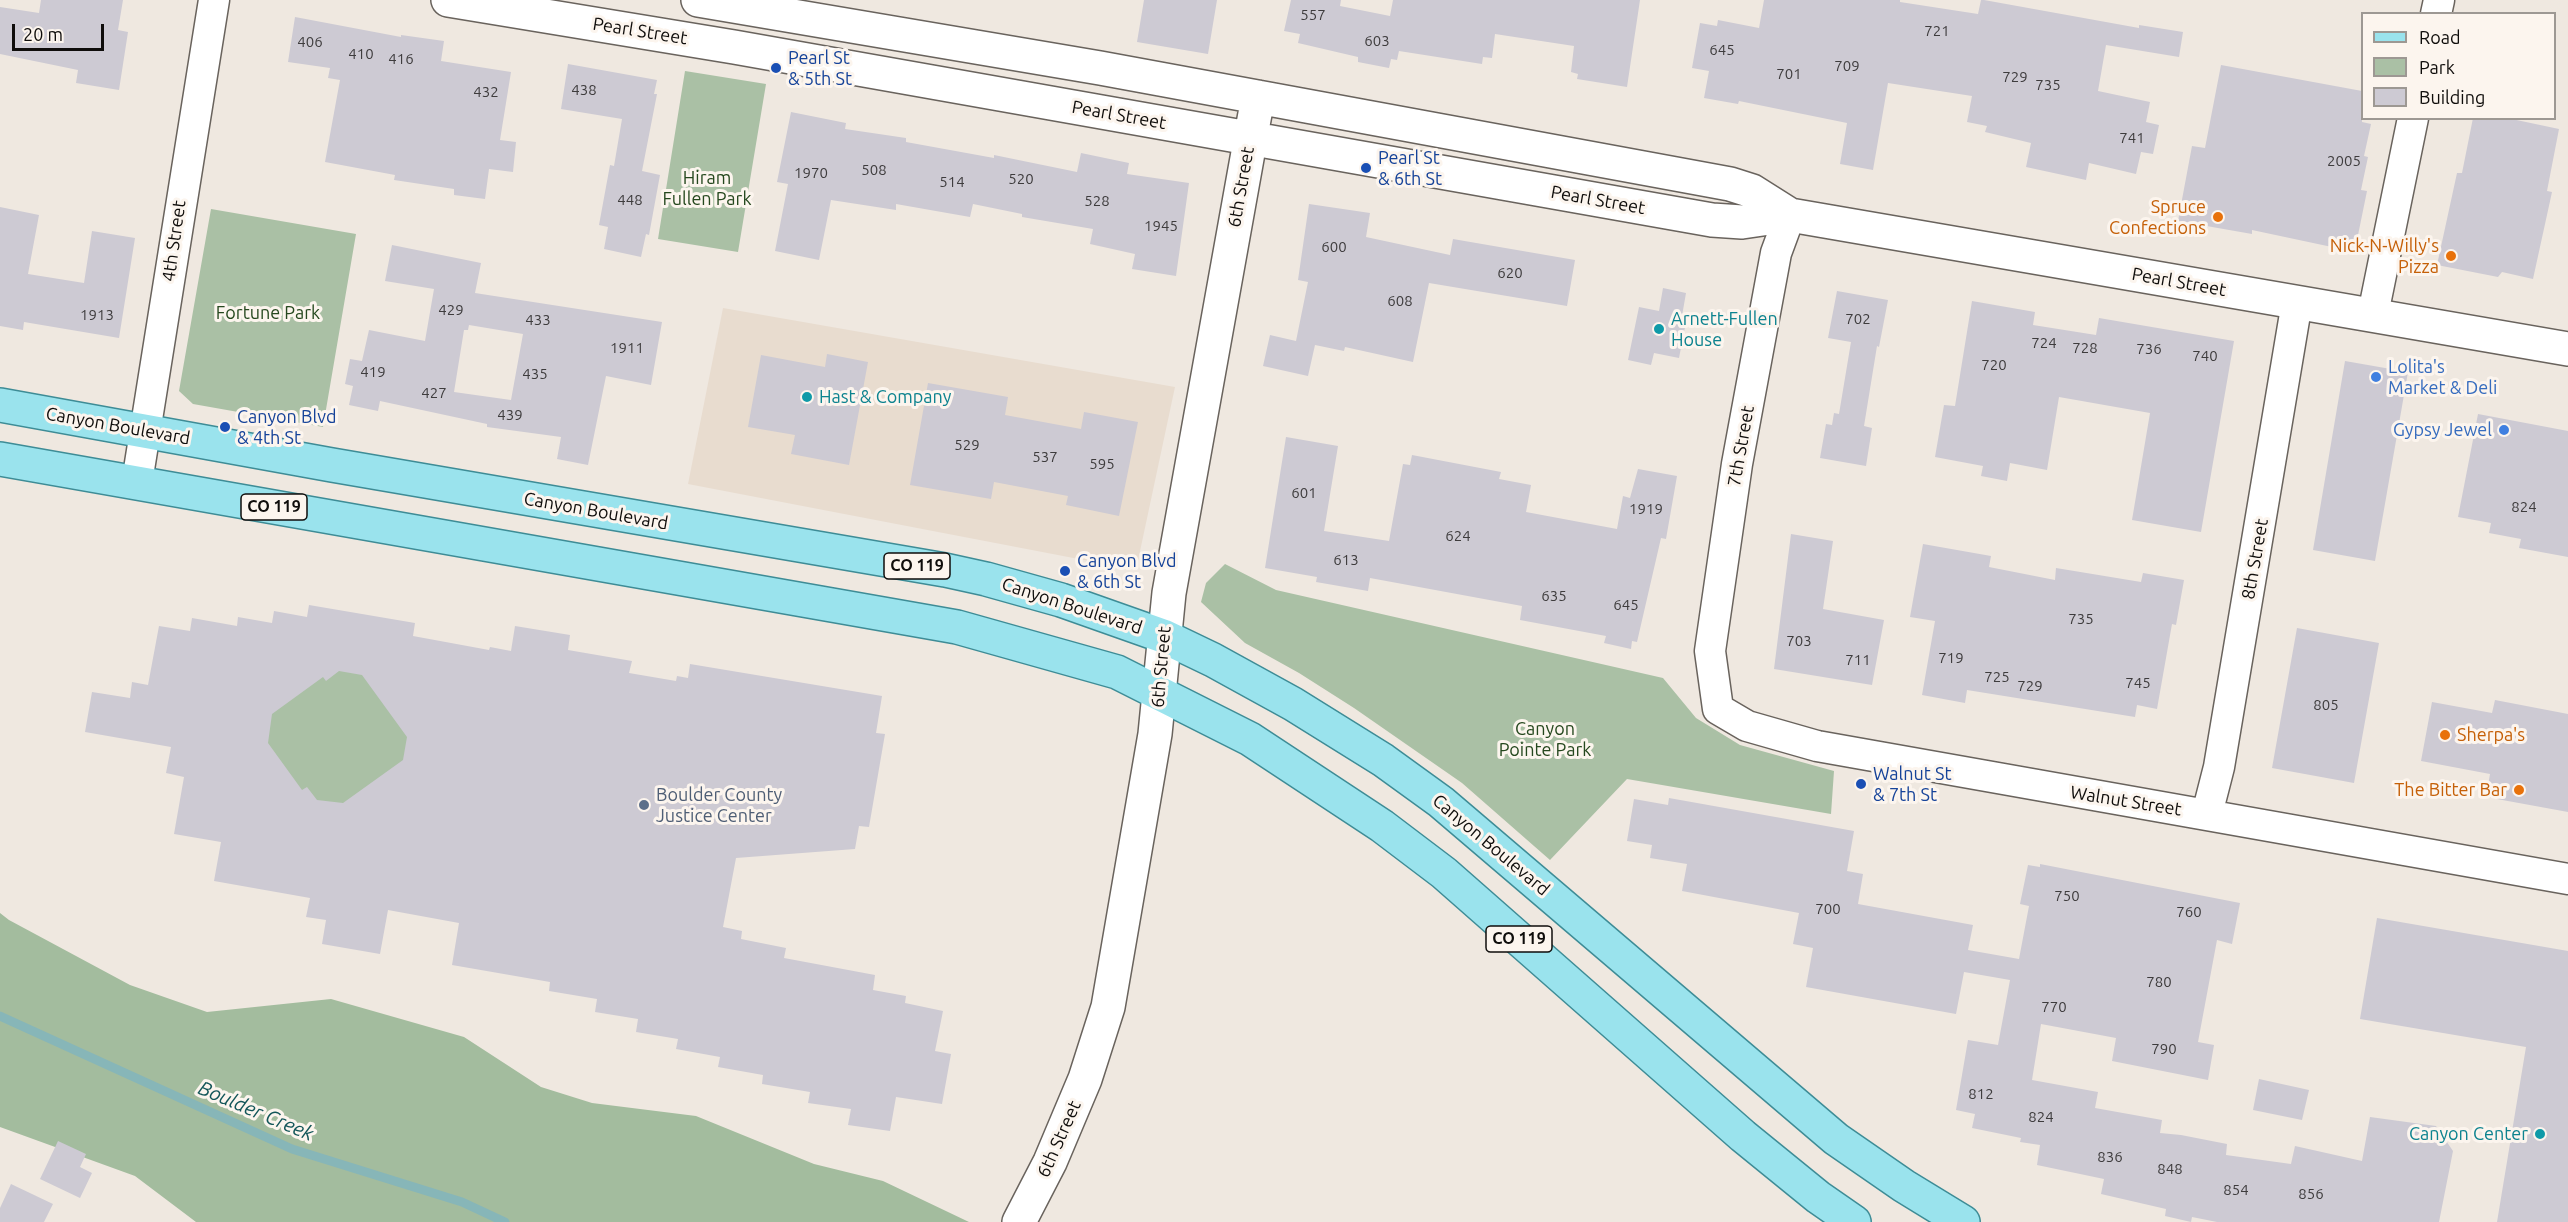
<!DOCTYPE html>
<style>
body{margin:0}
#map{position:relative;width:2568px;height:1222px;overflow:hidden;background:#efe8e0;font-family:Ubuntu,sans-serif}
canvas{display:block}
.legend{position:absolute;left:2361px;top:12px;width:195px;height:108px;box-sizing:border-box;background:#fcf5ee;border:2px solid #9d9893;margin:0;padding:8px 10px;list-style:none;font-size:18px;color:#0f0d0b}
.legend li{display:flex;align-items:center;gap:12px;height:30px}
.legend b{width:30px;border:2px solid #9d9893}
.scale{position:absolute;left:12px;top:24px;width:92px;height:27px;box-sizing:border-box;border:3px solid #0f0d0b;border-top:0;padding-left:8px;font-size:18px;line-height:21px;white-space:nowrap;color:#0f0d0b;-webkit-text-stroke:4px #fcf5ee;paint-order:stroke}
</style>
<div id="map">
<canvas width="2568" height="1222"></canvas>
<ul class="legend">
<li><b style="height:8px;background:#9ae3ed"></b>Road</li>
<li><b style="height:16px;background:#aac0a5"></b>Park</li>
<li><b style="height:16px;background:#cdcad3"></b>Building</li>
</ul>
<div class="scale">20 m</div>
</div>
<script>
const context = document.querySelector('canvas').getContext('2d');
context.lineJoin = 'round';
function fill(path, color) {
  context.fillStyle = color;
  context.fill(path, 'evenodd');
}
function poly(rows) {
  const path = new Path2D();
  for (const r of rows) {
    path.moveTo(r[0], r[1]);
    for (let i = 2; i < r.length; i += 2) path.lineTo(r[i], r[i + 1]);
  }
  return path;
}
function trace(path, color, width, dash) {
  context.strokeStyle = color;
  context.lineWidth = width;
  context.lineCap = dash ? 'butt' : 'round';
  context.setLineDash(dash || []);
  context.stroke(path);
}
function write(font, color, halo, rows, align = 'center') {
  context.font = font + ' Ubuntu,sans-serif';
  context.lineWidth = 6;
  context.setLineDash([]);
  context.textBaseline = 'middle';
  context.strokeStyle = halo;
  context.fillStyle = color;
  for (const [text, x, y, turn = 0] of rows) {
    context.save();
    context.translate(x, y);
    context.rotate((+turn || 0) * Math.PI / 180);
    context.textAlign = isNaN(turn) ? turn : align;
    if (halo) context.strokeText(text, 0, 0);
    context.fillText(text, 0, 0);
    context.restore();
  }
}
fill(poly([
 [723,308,1175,387,1136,570,688,484]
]), '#e8dccf');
fill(poly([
 [685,71,766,84,738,252,658,239],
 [211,209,356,234,323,427,193,404,179,391],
 [1225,564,1276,590,1663,678,1696,718,1740,745,1834,771,1831,814,1627,779,1550,860,1462,783,1354,708,1299,673,1245,643,1201,602,1206,583],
 [409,641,425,818,260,831,268,743,254,655]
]), '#aac0a5');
fill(poly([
 [0,913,9,920,130,985,207,1012,331,999,464,1037,541,1087,592,1103,696,1116,814,1164,883,1181,969,1222,196,1222,135,1176,0,1127]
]), '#a3bc9e');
trace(poly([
 [0,1016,292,1149,462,1202,505,1222]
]), '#87b6b8', 9);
fill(poly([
 [41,0,123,0,118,30,128,32,119,90,76,83,78,70,0,54,0,7,39,13],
 [1144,0,1217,0,1208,54,1137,42],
 [1291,0,1341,0,1340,6,1390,16,1393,0,1640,0,1627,87,1577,79,1578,74,1571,72,1574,46,1495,34,1492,58,1483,57,1482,64,1399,51,1397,60,1391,59,1389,68,1358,62,1358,57,1298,43,1300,34,1284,31],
 [1764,0,1900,0,1900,2,1978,14,1981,0,1984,0,2139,28,2139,25,2183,32,2179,57,2106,45,2098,91,2150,102,2146,122,2159,125,2153,154,2141,152,2136,174,2089,163,2086,180,2026,167,2031,143,1985,132,1987,126,1967,122,1972,96,1888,83,1873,170,1840,164,1847,123,1739,101,1738,104,1704,98,1709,71,1692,68,1700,23,1717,26,1718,20,1759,28],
 [295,17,401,37,401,35,444,41,441,61,511,72,500,140,516,142,513,172,489,169,485,199,454,195,454,189,394,180,395,175,325,162,340,80,328,78,330,68,288,62],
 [568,64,657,80,654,94,657,94,642,171,660,175,649,235,646,234,641,257,604,249,608,227,599,225,610,165,614,166,622,119,561,109],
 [2221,65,2362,91,2362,122,2371,124,2364,156,2368,157,2361,190,2367,191,2357,240,2346,250,2252,230,2252,234,2178,221,2192,146,2205,148],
 [791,112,846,123,845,129,906,138,906,142,994,158,994,155,1077,172,1081,153,1129,163,1127,174,1189,183,1176,276,1132,269,1135,254,1090,244,1093,229,1022,217,1022,214,973,204,970,217,896,204,896,210,831,200,819,260,775,251,788,184,777,182],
 [2473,118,2507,118,2559,129,2547,191,2552,192,2533,279,2502,272,2498,277,2437,265,2457,173,2462,173],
 [1309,204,1370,213,1366,237,1450,255,1453,239,1575,260,1567,306,1429,283,1413,362,1345,347,1344,351,1315,345,1308,376,1263,366,1270,335,1296,341,1308,282,1298,280],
 [0,207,39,215,28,274,84,283,92,231,135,238,119,338,24,322,23,330,0,326],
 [392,245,481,263,475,293,662,322,651,385,606,376,588,465,557,459,561,437,487,427,487,424,380,401,378,411,349,405,353,386,345,384,350,359,362,361,369,330,425,341,434,289,385,281],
 [469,325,523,334,511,400,454,392,464,330,468,330],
 [1663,288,1686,293,1682,316,1687,317,1679,358,1654,353,1651,365,1628,360,1639,307,1659,311],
 [1837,291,1888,300,1879,347,1877,346,1864,426,1872,428,1866,466,1820,458,1826,424,1832,425,1834,413,1839,414,1851,342,1828,338],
 [1972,301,2035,312,2033,325,2096,335,2099,318,2234,341,2201,532,2132,520,2150,413,2059,397,2047,470,2010,463,2007,481,1981,476,1983,466,1935,457,1944,405,1955,406],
 [827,354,868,362,849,465,791,454,795,435,748,427,761,355,825,367],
 [2345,361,2408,372,2375,561,2313,550],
 [928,383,1008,397,1005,415,1081,429,1084,412,1138,422,1119,516,1066,505,1068,496,994,482,991,499,910,485],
 [2478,414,2568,431,2568,557,2519,548,2521,539,2489,533,2491,523,2458,517],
 [1286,437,1338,446,1324,531,1389,541,1403,464,1410,465,1412,455,1501,472,1499,479,1531,485,1526,512,1617,529,1623,496,1630,498,1638,469,1677,476,1666,539,1661,538,1637,642,1632,641,1631,649,1604,643,1606,636,1520,620,1522,606,1370,578,1368,591,1316,582,1317,577,1265,568],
 [1791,534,1833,541,1823,609,1884,620,1872,685,1774,669],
 [1923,544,1991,556,1989,567,2055,580,2056,568,2141,582,2143,573,2184,580,2176,625,2172,624,2157,709,2137,705,2135,717,1967,690,1965,703,1922,695,1935,621,1910,617],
 [309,605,415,623,413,636,489,650,490,647,511,651,515,626,570,635,568,650,632,661,629,673,676,681,677,676,688,678,690,664,882,696,876,733,885,734,869,827,859,826,855,849,736,858,723,927,742,931,741,939,786,948,784,958,875,975,873,990,906,996,905,1003,943,1011,935,1051,951,1054,942,1104,896,1097,890,1131,848,1125,851,1109,808,1103,810,1092,762,1084,763,1075,718,1067,720,1057,676,1049,678,1039,636,1032,638,1019,595,1012,597,999,549,991,550,982,452,965,459,923,388,910,380,954,322,944,326,920,306,917,310,898,214,881,221,842,174,834,184,777,166,773,171,747,85,732,92,692,130,698,132,682,148,685,159,626,190,631,192,618,237,626,238,617,272,623,274,611,307,617],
 [339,671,362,675,407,737,403,760,343,803,317,800,307,787,302,790,268,743,272,714,323,677,326,681],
 [2297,628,2379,643,2354,783,2272,768],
 [2495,700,2568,714,2568,812,2486,797,2490,774,2421,761,2432,702,2492,713],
 [1669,798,1854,831,1847,871,1863,874,1858,904,1973,925,1968,950,2019,959,2029,906,2020,904,2028,865,2040,867,2040,864,2240,903,2232,944,2217,940,2198,1042,2214,1045,2208,1080,2112,1061,2116,1038,2041,1024,2032,1080,2098,1092,2095,1108,2162,1120,2160,1133,2181,1135,2227,1144,2226,1155,2291,1164,2295,1146,2362,1161,2370,1117,2436,1126,2453,1151,2439,1222,2217,1222,2192,1217,2191,1222,2165,1216,2166,1209,2101,1194,2104,1179,2037,1165,2040,1145,2020,1142,2021,1138,1972,1128,1975,1114,1956,1110,1968,1040,1998,1045,2010,980,1964,972,1956,1014,1806,987,1813,948,1793,944,1799,913,1682,891,1687,864,1650,858,1652,845,1627,841,1634,799,1668,805],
 [2377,918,2568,951,2568,1222,2497,1222,2526,1047,2360,1019],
 [2259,1079,2309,1090,2302,1120,2253,1110],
 [58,1141,86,1154,80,1167,92,1173,80,1198,40,1179],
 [11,1184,53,1204,44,1222,0,1222,0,1208]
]), '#cdcad3');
const street = poly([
 [2436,14,2439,0],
 [1790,215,1776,253,1737,464,1710,651,1718,709,1747,726,1817,746,2568,879],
 [2373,314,2413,118],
 [137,482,214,0],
 [2207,814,2219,767,2297,302]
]);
const secondary = poly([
 [448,0,734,47,1712,220,1742,222,1790,215,2568,349],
 [698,0,1100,68,1730,184,1752,191,1790,215],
 [1019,1222,1050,1162,1085,1079,1108,1007,1155,734,1169,593,1258,97]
]);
const primary = poly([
 [0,405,332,465,945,570,986,579,1061,600,1163,636,1213,660,1293,704,1383,760,1441,802,1836,1139,1904,1186,1963,1222],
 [0,459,957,627,1117,672,1250,739,1382,826,1444,873,1743,1136,1818,1197,1854,1222]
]);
trace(street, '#69635d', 33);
trace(secondary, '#69635d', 36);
trace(primary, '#3e8c96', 36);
trace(street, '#fff', 30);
trace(secondary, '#fff', 33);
trace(primary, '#9ae3ed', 33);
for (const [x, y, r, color] of [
 [776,68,6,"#1a4fb4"],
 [1366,168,6,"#1a4fb4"],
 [2218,217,6,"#e8710a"],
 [2451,256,6,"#e8710a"],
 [1659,329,6,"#0f9aa8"],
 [2376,377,6,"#3f7fe0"],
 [807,397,6,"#0f9aa8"],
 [225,427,6,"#1a4fb4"],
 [2504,430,6,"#3f7fe0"],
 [1065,571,6,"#1a4fb4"],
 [2445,735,6,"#e8710a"],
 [1861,784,6,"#1a4fb4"],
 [2519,790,6,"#e8710a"],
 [644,805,6,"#5c6f8a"],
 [2540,1134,6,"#0f9aa8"]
]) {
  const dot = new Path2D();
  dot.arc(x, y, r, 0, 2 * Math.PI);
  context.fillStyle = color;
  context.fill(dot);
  trace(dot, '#fcf5ee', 2);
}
write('15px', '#3e3c3d', null, [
 ["557",1313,15],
 ["721",1937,31],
 ["603",1377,41],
 ["406",310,42],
 ["645",1722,50],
 ["410",361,54],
 ["416",401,59],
 ["709",1847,66],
 ["701",1789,74],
 ["729",2015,77],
 ["735",2048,85],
 ["438",584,90],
 ["432",486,92],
 ["741",2132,138],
 ["2005",2344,161],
 ["508",874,170],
 ["1970",811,173],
 ["520",1021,179],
 ["514",952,182],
 ["448",630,200],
 ["528",1097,201],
 ["1945",1161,226],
 ["600",1334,247],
 ["620",1510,273],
 ["608",1400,301],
 ["429",451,310],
 ["1913",97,315],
 ["702",1858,319],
 ["433",538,320],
 ["724",2044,343],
 ["1911",627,348],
 ["728",2085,348],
 ["736",2149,349],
 ["740",2205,356],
 ["720",1994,365],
 ["419",373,372],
 ["435",535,374],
 ["427",434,393],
 ["439",510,415],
 ["529",967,445],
 ["537",1045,457],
 ["595",1102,464],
 ["601",1304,493],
 ["824",2524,507],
 ["1919",1646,509],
 ["624",1458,536],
 ["613",1346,560],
 ["635",1554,596],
 ["645",1626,605],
 ["735",2081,619],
 ["703",1799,641],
 ["719",1951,658],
 ["711",1858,660],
 ["725",1997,677],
 ["745",2138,683],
 ["729",2030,686],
 ["805",2326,705],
 ["750",2067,896],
 ["700",1828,909],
 ["760",2189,912],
 ["780",2159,982],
 ["770",2054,1007],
 ["790",2164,1049],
 ["812",1981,1094],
 ["824",2041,1117],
 ["836",2110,1157],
 ["848",2170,1169],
 ["854",2236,1190],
 ["856",2311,1194]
]);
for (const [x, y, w] of [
 [274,507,66],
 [917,566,66],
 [1519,939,66]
]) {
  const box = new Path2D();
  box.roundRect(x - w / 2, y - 13, w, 26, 4.5);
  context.fillStyle = '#fcf5ee';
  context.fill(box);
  trace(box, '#0f0d0b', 1.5);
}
write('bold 16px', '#0f0d0b', null, [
 ["CO 119",274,507],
 ["CO 119",917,566],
 ["CO 119",1519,939]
]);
write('18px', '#0f0d0b', '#fcf5ee', [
 ["Pearl Street",640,31,9],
 ["Pearl Street",1119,115,10],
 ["6th Street",1241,187,-80],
 ["Pearl Street",1598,200,10],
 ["4th Street",174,241,-82],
 ["Pearl Street",2179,282,10],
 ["Canyon Boulevard",118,426,10],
 ["7th Street",1741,446,-80],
 ["Canyon Boulevard",596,511,10],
 ["8th Street",2255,559,-80],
 ["Canyon Boulevard",1072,606,18],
 ["6th Street",1161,667,-85],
 ["Walnut Street",2126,801,9],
 ["Canyon Boulevard",1491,845,40],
 ["6th Street",1059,1139,-66]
]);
write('18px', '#164399', '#fcf5ee', [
 ["Pearl St",788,58],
 ["& 5th St",788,79],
 ["Pearl St",1378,158],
 ["& 6th St",1378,179],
 ["Canyon Blvd",237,417],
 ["& 4th St",237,438],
 ["Canyon Blvd",1077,561],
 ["& 6th St",1077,582],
 ["Walnut St",1873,774],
 ["& 7th St",1873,795]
], 'left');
write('18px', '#25481e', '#fcf5ee', [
 ["Hiram",707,178],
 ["Fullen Park",707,199],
 ["Fortune Park",268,313],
 ["Canyon",1545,729],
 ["Pointe Park",1545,750]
]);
write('18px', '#c56008', '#fcf5ee', [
 ["Spruce",2206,207],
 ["Confections",2206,228],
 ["Nick-N-Willy's",2439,246],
 ["Pizza",2439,267],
 ["Sherpa's",2457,735,"left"],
 ["The Bitter Bar",2507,790]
], 'right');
write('18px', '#0d838f', '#fcf5ee', [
 ["Arnett-Fullen",1671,319],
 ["House",1671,340],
 ["Hast & Company",819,397],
 ["Canyon Center",2528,1134,"right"]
], 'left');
write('18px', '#366cbe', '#fcf5ee', [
 ["Lolita's",2388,367],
 ["Market & Deli",2388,388],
 ["Gypsy Jewel",2492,430,"right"]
], 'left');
write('18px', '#4e5e75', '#fcf5ee', [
 ["Boulder County",656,795],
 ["Justice Center",656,816]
], 'left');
write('italic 20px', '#135659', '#fcf5ee', [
 ["Boulder Creek",256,1111,23]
]);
</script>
